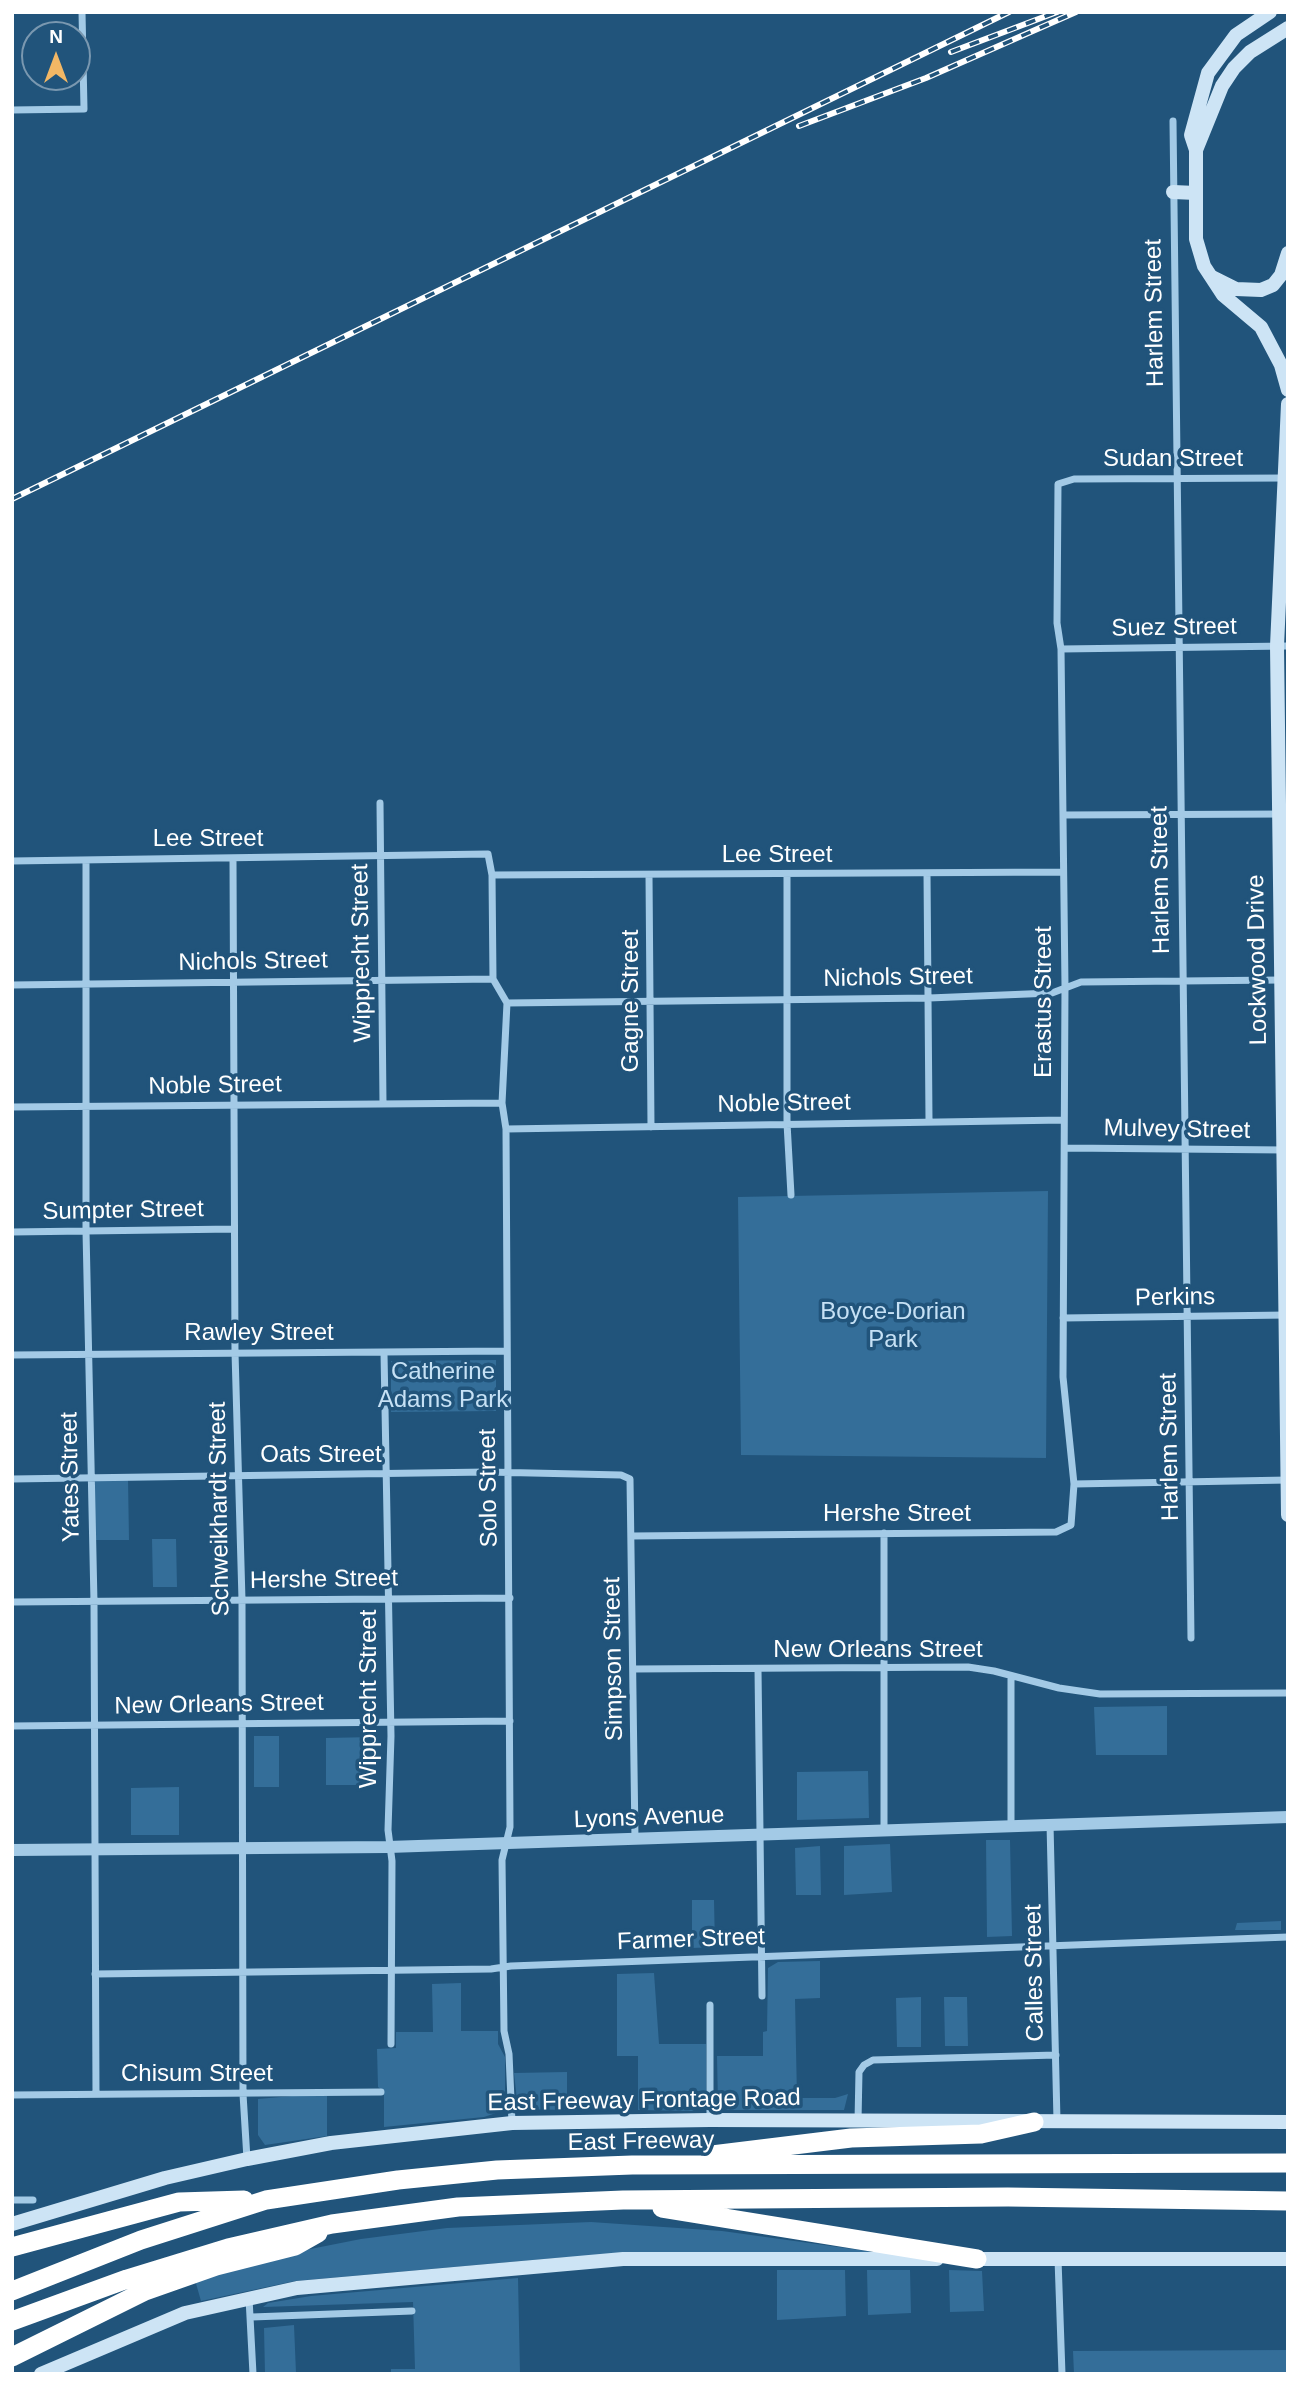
<!DOCTYPE html>
<style>
body{margin:0}
#map{position:relative;width:1300px;height:2386px;overflow:hidden;background:#21547b;font-family:Arial,sans-serif}
canvas{display:block}
.frame{position:absolute;inset:0;border:14px solid #fff;pointer-events:none}
.north{position:absolute;left:21px;top:21px;width:70px;height:70px;box-sizing:border-box;background:#21547b;border:2px solid #7a98b0;border-radius:50%;rotate:0deg;font-size:19px;font-weight:700;line-height:28px;text-align:center;color:#fff}
.north::after{content:'';display:block;margin:auto;width:24px;height:32px;background:#f2b765;clip-path:polygon(50% 0,100% 100%,50% 72%,0 100%)}
</style>
<div id="map">
<canvas width="1300" height="2386"></canvas>
<div class="frame"></div>
<div class="north">N</div>
</div>
<script>
const context = document.querySelector('canvas').getContext('2d');
context.lineJoin = 'round';
function fill(path, color) {
  context.fillStyle = color;
  context.fill(path, 'evenodd');
}
function poly(rows) {
  const path = new Path2D();
  for (const r of rows) {
    path.moveTo(r[0], r[1]);
    for (let i = 2; i < r.length; i += 2) path.lineTo(r[i], r[i + 1]);
  }
  return path;
}
function trace(path, color, width, dash) {
  context.strokeStyle = color;
  context.lineWidth = width;
  context.lineCap = dash ? 'butt' : 'round';
  context.setLineDash(dash || []);
  context.stroke(path);
}
function write(font, color, halo, rows, align = 'center') {
  context.font = font + ' Arial,sans-serif';
  context.lineWidth = 7;
  context.setLineDash([]);
  context.textBaseline = 'middle';
  context.strokeStyle = halo;
  context.fillStyle = color;
  for (const [text, x, y, turn = 0] of rows) {
    context.save();
    context.translate(x, y);
    context.rotate((+turn || 0) * Math.PI / 180);
    context.textAlign = isNaN(turn) ? turn : align;
    if (halo) context.strokeText(text, 0, 0);
    context.fillText(text, 0, 0);
    context.restore();
  }
}
fill(poly([
 [1048,1191,1046,1458,741,1455,738,1197],
 [496,1360,496,1411,391,1412,391,1361],
 [128,1479,129,1540,95,1540,95,1481],
 [152,1539,176,1539,177,1587,153,1587],
 [1167,1706,1167,1755,1096,1755,1094,1707],
 [254,1736,279,1736,279,1787,254,1787],
 [374,1737,374,1785,326,1785,326,1738],
 [868,1771,869,1818,797,1820,797,1772],
 [179,1787,179,1835,131,1835,131,1788],
 [986,1840,1010,1840,1012,1936,987,1937],
 [890,1844,892,1892,844,1895,844,1846],
 [820,1846,821,1895,796,1895,795,1848],
 [692,1900,714,1900,715,1947,692,1948],
 [1281,1921,1281,1930,1235,1930,1237,1923],
 [820,1961,820,1998,795,1999,797,2098,835,2098,848,2094,844,2110,728,2110,718,2105,717,2056,763,2056,763,2032,767,2031,768,1968,778,1962],
 [654,1973,659,2044,706,2044,706,2103,692,2111,638,2110,638,2056,617,2056,617,1974],
 [461,1983,461,2031,498,2031,498,2044,505,2057,505,2110,484,2117,384,2127,384,2092,378,2087,377,2049,396,2048,396,2032,433,2032,432,1984],
 [921,1997,921,2047,897,2047,896,1998],
 [944,1997,967,1997,968,2046,945,2046],
 [567,2072,567,2110,518,2109,514,2073],
 [292,2096,327,2096,327,2136,265,2145,258,2135,258,2099],
 [591,2222,722,2231,889,2254,567,2257,295,2281,201,2301,195,2280,275,2256,361,2239,447,2228],
 [777,2270,845,2270,846,2316,777,2320],
 [867,2270,910,2270,911,2313,868,2315],
 [949,2270,982,2271,984,2311,950,2312],
 [518,2278,520,2374,391,2374,391,2369,415,2369,413,2302,263,2307,268,2303,311,2296],
 [294,2325,296,2373,318,2374,265,2374,264,2328],
 [1288,2350,1288,2374,1074,2374,1073,2351]
]), '#346e99');
trace(poly([
 [12,110,84,109,82,12],
 [1173,121,1191,1638],
 [1061,649,1288,646],
 [380,803,383,1103],
 [1063,815,1288,814],
 [233,859,235,1352,242,1600,243,2094,247,2159],
 [86,860,86,1231,94,1602,96,2094],
 [12,861,488,854,492,875,493,979,507,1003,502,1103,506,1129,510,1827,502,1860,504,2031,509,2054,512,2123],
 [927,873,929,1120],
 [787,874,787,1123,791,1195],
 [492,875,1062,872],
 [649,875,651,1127],
 [12,985,493,979],
 [507,1003,929,998,1052,993,1081,982,1281,980],
 [12,1107,502,1103],
 [506,1129,1064,1120],
 [1065,1148,1285,1150],
 [12,1232,234,1229],
 [1063,1318,1287,1315],
 [384,1353,391,1736,388,1830,392,1861,391,2044],
 [12,1355,506,1351],
 [12,1479,487,1472,621,1475,630,1479,635,1839],
 [1074,1484,1288,1480],
 [884,1533,884,1830],
 [632,1536,1056,1532,1071,1525,1074,1484,1063,1377,1065,986,1061,649,1057,623,1058,484,1074,479,1287,478],
 [12,1602,510,1598],
 [633,1669,968,1667,994,1671,1059,1688,1100,1694,1288,1693],
 [758,1669,762,1996],
 [1011,1676,1011,1825],
 [12,1726,510,1721],
 [1050,1824,1057,2121],
 [95,1974,491,1969,511,1966,1288,1937],
 [710,2005,710,2120],
 [12,2095,381,2092],
 [858,2121,859,2072,864,2065,873,2060,1056,2055],
 [12,2200,33,2200],
 [1058,2259,1062,2374],
 [249,2298,253,2374],
 [252,2317,412,2311]
]), '#a3cae6', 7);
trace(poly([
 [12,1850,388,1847,1288,1817]
]), '#a3cae6', 12);
trace(poly([
 [1270,12,1236,35,1208,73,1191,135,1196,150,1196,239,1204,266,1223,295,1261,327,1281,365,1288,390],
 [1196,150,1222,86,1234,68,1250,52,1288,28],
 [1173,192,1196,193],
 [1212,277,1236,289,1261,290,1273,285,1281,275,1288,253],
 [1288,404,1277,646,1288,1515],
 [12,2224,165,2178,247,2159,331,2143,512,2123,710,2120,1288,2122],
 [967,2259,1288,2259],
 [41,2374,185,2313,297,2288,623,2259,937,2259]
]), '#cde4f5', 14);
trace(poly([
 [712,2155,851,2138,981,2134,1034,2122],
 [662,2208,977,2259],
 [12,2247,179,2202,244,2200],
 [12,2291,141,2240,266,2200,398,2180,497,2170,632,2165,1288,2163],
 [12,2321,127,2279,228,2248,332,2224,458,2207,623,2200,1008,2197,1288,2201],
 [12,2357,145,2291,216,2266,295,2246,318,2233]
]), '#fff', 19);
const rail = poly([
 [951,52,1057,12],
 [799,126,926,78,1076,12],
 [12,499,1009,12]
]);
trace(rail, '#fff', 6);
trace(rail, '#21547b', 3.5, [10]);
write('24px', '#fff', '#21547b', [
 ["Harlem Street",1155,313,-91],
 ["Sudan Street",1173,459],
 ["Suez Street",1174,628,-1],
 ["Lee Street",208,839],
 ["Lee Street",777,855],
 ["Harlem Street",1161,880,-91],
 ["Wipprecht Street",362,953,-91],
 ["Lockwood Drive",1258,960,-91],
 ["Nichols Street",253,962,-1],
 ["Nichols Street",898,978,-1],
 ["Gagne Street",631,1001,-90],
 ["Erastus Street",1044,1002,-90],
 ["Noble Street",215,1086,-1],
 ["Noble Street",784,1104,-1],
 ["Mulvey Street",1177,1130,1],
 ["Sumpter Street",123,1211,-1],
 ["Perkins",1175,1298,-1],
 ["Rawley Street",259,1333],
 ["Harlem Street",1170,1447,-91],
 ["Oats Street",321,1455],
 ["Yates Street",71,1477,-91],
 ["Solo Street",489,1488,-91],
 ["Schweikhardt Street",220,1509,-91],
 ["Hershe Street",897,1514],
 ["Hershe Street",324,1580,-1],
 ["New Orleans Street",878,1650],
 ["Simpson Street",614,1659,-91],
 ["Wipprecht Street",369,1699,-90],
 ["New Orleans Street",219,1705,-1],
 ["Lyons Avenue",649,1818,-2],
 ["Farmer Street",691,1940,-2],
 ["Calles Street",1035,1973,-91],
 ["Chisum Street",197,2074],
 ["East Freeway Frontage Road",644,2101,-1],
 ["East Freeway",641,2142,-1]
]);
write('24px', '#c6e1f5', '#21547b', [
 ["Boyce-Dorian",893,1312],
 ["Park",893,1340],
 ["Catherine",443,1372],
 ["Adams Park",443,1400]
]);
</script>
